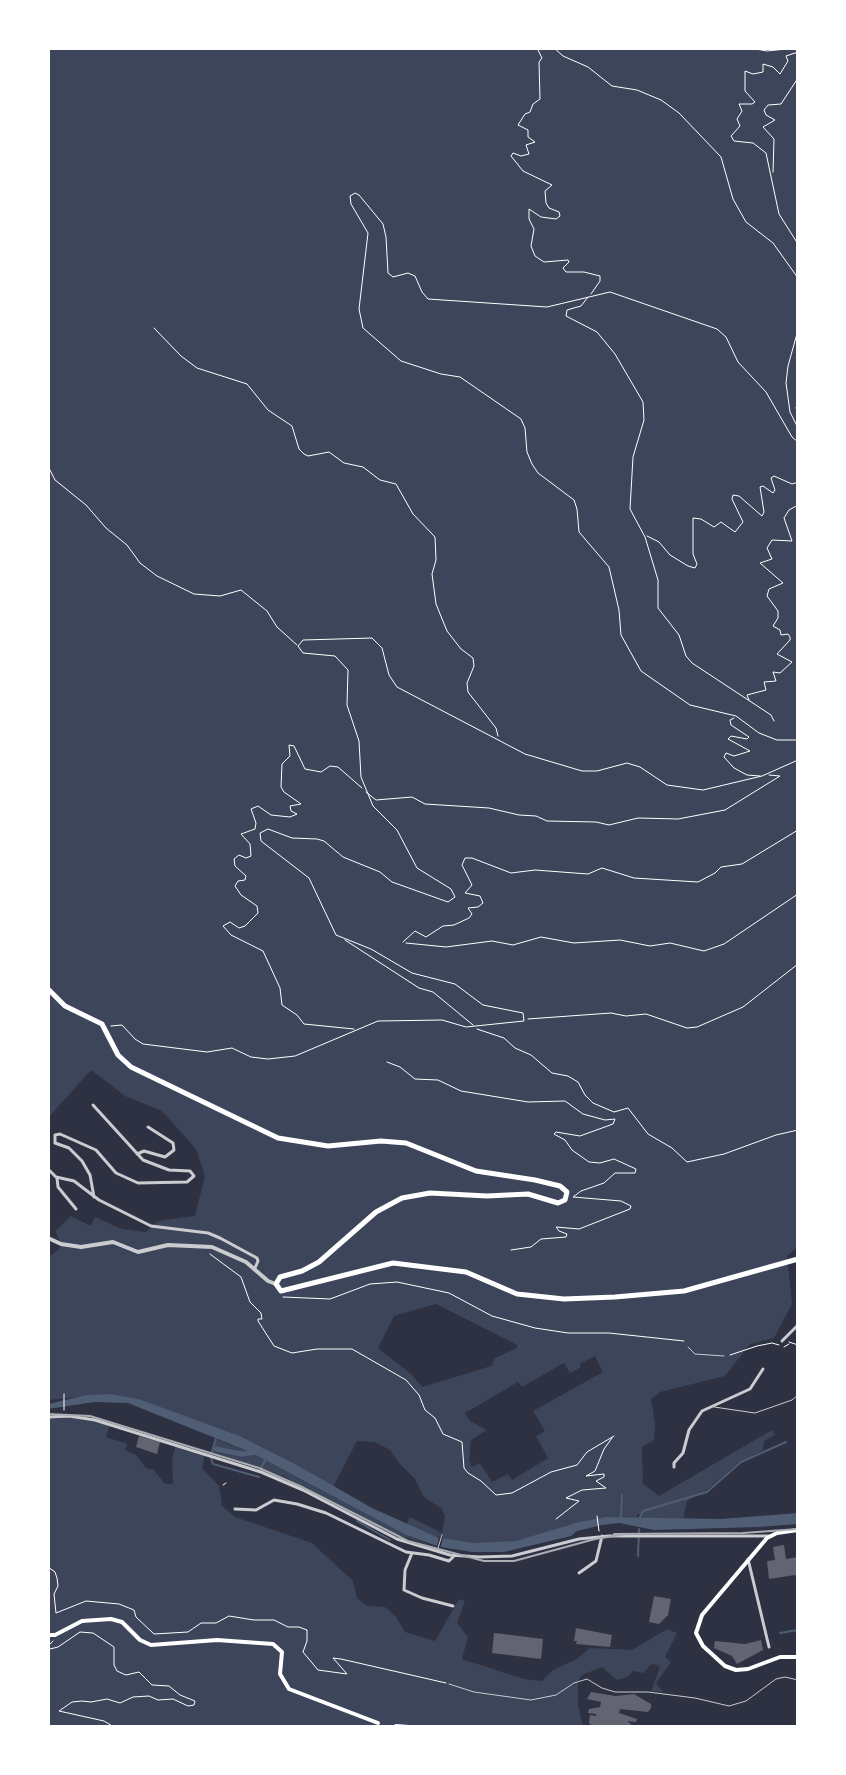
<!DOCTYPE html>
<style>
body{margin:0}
#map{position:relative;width:846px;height:1775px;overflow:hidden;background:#2d3142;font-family:Arial,sans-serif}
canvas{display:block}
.frame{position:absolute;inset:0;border:50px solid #fff;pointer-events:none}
</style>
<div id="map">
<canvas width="846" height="1775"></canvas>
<div class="frame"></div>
</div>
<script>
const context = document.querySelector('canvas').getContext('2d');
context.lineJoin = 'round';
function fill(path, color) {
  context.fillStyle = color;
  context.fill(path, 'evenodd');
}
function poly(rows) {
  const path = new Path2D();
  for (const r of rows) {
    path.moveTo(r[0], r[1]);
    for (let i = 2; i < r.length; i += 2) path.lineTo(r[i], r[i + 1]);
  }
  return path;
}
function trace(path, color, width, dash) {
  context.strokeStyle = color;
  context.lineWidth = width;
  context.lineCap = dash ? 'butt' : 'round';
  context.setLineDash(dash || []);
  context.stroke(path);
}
fill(poly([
 [48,48,798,48,798,1247,787,1256,792,1304,774,1338,750,1344,725,1376,660,1392,651,1399,655,1424,654,1440,642,1447,643,1484,659,1496,772,1430,775,1435,764,1441,763,1450,738,1463,707,1490,687,1501,683,1519,641,1518,641,1514,637,1515,637,1518,605,1517,567,1525,525,1540,501,1543,474,1543,443,1538,443,1536,436,1537,406,1525,410,1517,442,1533,445,1516,442,1509,424,1497,415,1479,398,1462,390,1450,375,1442,357,1441,333,1487,297,1465,240,1436,139,1399,110,1394,48,1400,48,1258,59,1249,61,1244,55,1231,71,1216,91,1226,95,1217,122,1229,146,1232,158,1221,195,1216,205,1176,196,1149,162,1111,125,1096,91,1070,48,1118],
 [436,1304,517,1345,517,1348,495,1358,491,1366,422,1387,411,1374,378,1348,394,1316],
 [595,1356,603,1372,533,1411,545,1431,536,1436,548,1458,512,1480,508,1474,492,1482,480,1463,472,1467,469,1459,471,1440,487,1430,470,1421,465,1413,518,1382,522,1387,564,1363,570,1373,581,1367,580,1364],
 [69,1416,110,1424,106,1437,127,1444,125,1450,136,1455,146,1468,154,1470,165,1484,173,1484,172,1459,176,1445,205,1454,202,1468,219,1486,222,1506,235,1517,312,1543,353,1581,357,1598,367,1606,385,1607,396,1617,405,1632,435,1641,459,1599,465,1601,457,1623,468,1637,462,1659,524,1679,542,1681,553,1670,577,1659,590,1648,632,1650,667,1629,677,1633,665,1657,671,1662,656,1683,663,1692,651,1691,660,1667,654,1664,650,1665,644,1673,633,1671,627,1677,617,1680,602,1667,582,1675,578,1681,578,1705,583,1727,48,1727,48,1417],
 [215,1439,250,1452,406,1535,436,1548,396,1534,285,1477,212,1452]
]), '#3c4559');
fill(poly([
 [110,1394,139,1399,240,1436,297,1465,372,1508,439,1538,437,1546,406,1535,250,1452,128,1403,94,1402,48,1409,48,1404,87,1395],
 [798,1513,798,1524,758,1527,654,1530,619,1523,602,1525,577,1531,571,1536,504,1552,472,1552,441,1547,443,1538,474,1543,516,1541,575,1523,605,1517,721,1519]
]), '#4f5d75');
trace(poly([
 [212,1452,216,1438],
 [211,1458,213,1464,259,1477],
 [261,1468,266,1459],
 [621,1518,622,1495],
 [639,1519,643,1511,707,1492,741,1462,786,1442],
 [357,1521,390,1540],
 [638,1556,639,1529],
 [780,1633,798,1630]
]), '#4f5d75', 2);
trace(poly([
 [216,1449,241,1454,258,1452]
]), '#4f5d75', 5);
fill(poly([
 [139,1436,160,1442,157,1454,136,1447],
 [784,1545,786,1559,798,1557,798,1582,795,1575,769,1579,767,1561,775,1560,773,1547],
 [654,1596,671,1599,668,1615,659,1624,649,1622],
 [576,1628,612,1635,610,1647,576,1644,577,1641,574,1641],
 [494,1633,543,1639,541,1659,492,1653],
 [761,1640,763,1650,737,1664,732,1656,714,1648,715,1641,745,1644],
 [591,1692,615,1696,634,1694,651,1704,651,1708,648,1712,620,1709,619,1713,637,1719,636,1722,627,1721,631,1724,631,1727,591,1725,589,1723,590,1715,596,1716,596,1714,588,1713,589,1709,600,1707,601,1702,587,1699]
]), '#626471');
trace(poly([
 [537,48,542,58,539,62,540,99,533,104,530,112,525,114,518,125,528,130,528,137,535,142,526,145,529,154,521,156,513,153,511,156,523,171,552,185,545,191,546,203,549,208,559,212,560,216,556,219,541,217,529,209,529,219,534,229,531,246,535,256,544,262,568,260,569,262,563,268,566,272,584,272,600,276,600,281,591,294],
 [554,48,563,56,588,67,612,86,637,90,661,100,679,113,721,157,733,199,746,222,773,243,798,278],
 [575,48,593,48],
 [750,48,767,51,796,48],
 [798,52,786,56,788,61,780,74,773,67,763,64,763,72,753,74,745,71,745,91,755,102,752,104,739,104,742,111,737,119,740,126,731,136,734,141,753,143,766,153,779,214,798,244],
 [773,172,774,139,763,127,775,120,766,115,764,110,768,105,781,104,798,78],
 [588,297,581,306,567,310,566,316,597,332,615,354,643,402,644,420,633,457,630,509,645,537,658,580,658,608,679,635,686,656,692,663,771,715,774,721],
 [154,328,181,356,197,368,247,384,268,410,292,426,299,449,304,454,308,456,329,452,344,463,363,467,380,480,396,484,413,514,435,537,436,560,432,574,436,604,447,631,461,649,473,658,474,666,467,683,468,692,496,728,498,736],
 [798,330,788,366,786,383,790,412,798,428],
 [798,405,796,407,798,417],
 [798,442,792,437,766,392,738,362,726,337,717,329,610,292,547,307,428,299,422,292,415,276,408,273,393,277,388,273,386,237,383,224,359,195,355,193,350,196,351,204,368,233,359,309,363,328,401,361,441,374,460,377,521,419,525,428,527,452,532,464,538,473,574,500,577,509,579,532,609,567,619,610,621,635,641,671,690,705,736,716,759,733,777,740,798,740],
 [48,466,55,480,86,505,106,528,127,545,140,563,157,576,194,594,220,596,241,590,267,611,277,627,297,645],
 [647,536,659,542,670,555,688,566,695,568,697,564,693,554,693,518,701,519,714,527,721,522,735,532,743,522,732,499,733,495,739,496,762,516,764,512,760,487,763,486,773,493,775,490,771,478,774,476,792,484,798,482],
 [749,700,747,695,766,690,764,682,776,681,773,672,780,673,792,662,777,654,790,640,790,637,788,634,781,635,780,630,773,626,778,618,778,611,767,596,769,589,783,583,760,563,772,559,767,548,772,540,792,541,784,518,789,510,798,505],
 [734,718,730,720,731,725,749,737,747,739,731,736,728,739,750,751,734,756,726,753,724,757,734,768,747,775,760,776],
 [366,792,376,800,412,797,425,804,489,808,519,815,536,816,547,821,596,822,609,825,638,818,678,819,725,810,780,776,769,775],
 [345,940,419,988,433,992,473,1025],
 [403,942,415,931,426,937,443,926,454,925,469,918,472,914,468,908,478,907,483,903,480,896,465,893,472,885,462,865,465,858,472,858,511,873,535,870,588,874,602,868,634,878,698,882,715,873,721,867,742,864,798,830],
 [406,943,446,947,492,941,513,945,541,937,574,943,620,940,650,946,670,943,704,951,724,944,798,894],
 [528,1019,611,1013,626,1016,646,1014,687,1028,697,1027,743,1007,798,964],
 [111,1026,122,1025,135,1039,143,1044,207,1052,232,1048,251,1057,268,1059,295,1056,378,1021,442,1020,466,1027,524,1021,523,1013,483,1005,455,984,412,973,371,949,336,935,309,878,261,841,260,833,268,829,292,838,317,839,324,841,343,857,380,872,392,882,448,902,455,897,451,889,417,868,397,830,373,806,361,777,359,741,347,705,348,670,335,656,303,653,298,646,303,640,372,638,382,648,389,675,397,687,525,754,582,771,597,771,627,763,640,767,667,785,703,790,762,776,798,760],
 [354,1029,304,1024,297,1015,282,1005,280,988,263,951,231,935,223,926,230,922,239,928,245,926,258,913,257,906,241,895,235,886,238,881,245,880,246,876,235,866,234,859,239,855,246,858,251,856,250,844,241,834,255,829,256,823,251,809,258,806,271,815,290,817,297,814,291,811,290,806,301,804,284,792,281,787,282,764,290,756,289,745,294,746,305,769,321,772,330,766,338,767,362,788],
 [477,1029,504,1038,515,1048,531,1055,552,1073,568,1076,578,1082,585,1095,593,1103,614,1112,628,1108,648,1134,672,1148,687,1162,724,1154,776,1135,798,1130],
 [387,1062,400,1067,415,1079,438,1080,461,1091,528,1102,565,1101,583,1114,605,1120,615,1119,613,1124,580,1136,556,1132,554,1134,565,1140,572,1150,589,1162,600,1163,614,1159,636,1169,635,1173,615,1173,604,1183,581,1191,573,1197,621,1201,631,1206,630,1209,579,1229,556,1227,559,1231,567,1234,566,1237,541,1239,531,1247,511,1250],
 [210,1254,241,1277,250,1302,261,1313,262,1319,258,1319,258,1321,274,1346,292,1353,317,1349,352,1349,406,1380,419,1395,425,1410,435,1418,443,1434,462,1442,464,1468,468,1473,481,1481,496,1495,512,1493,551,1472,577,1465,587,1452,614,1436],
 [283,1297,330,1299,370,1284,397,1282,449,1293,492,1316,535,1328,568,1333,609,1333,684,1341],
 [789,1342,798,1345],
 [784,1347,789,1344],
 [730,1355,757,1346,772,1343,779,1345],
 [64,1394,64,1410],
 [223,1485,226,1483],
 [597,1516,599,1531],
 [556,1519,579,1501,566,1498,582,1490,606,1488,596,1481,604,1477,604,1474,586,1476,595,1471,604,1449,612,1438],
 [48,1567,55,1572,57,1578,58,1586,54,1594,56,1613,86,1601,119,1604,134,1610,136,1617,154,1634,188,1632,201,1623,216,1623,229,1616,254,1620,274,1620,288,1627,299,1627,307,1630,307,1641,303,1652,318,1670,347,1674,333,1658,341,1659,446,1683],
 [53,1641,49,1645,50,1649,58,1647,80,1632,93,1633,114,1647,114,1665,117,1671,126,1675,139,1672,152,1685,169,1686,180,1695,195,1701,194,1705,188,1706,173,1699,158,1700,149,1696,133,1697,120,1703,107,1699,91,1702,82,1701,72,1702,59,1711,104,1721,114,1727]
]), '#fff', 1);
trace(poly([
 [688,1347,695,1354,724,1356],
 [714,1407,755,1413,792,1400,798,1395],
 [438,1548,442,1535],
 [449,1684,474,1692,531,1700,556,1695,574,1683,587,1679,602,1688,615,1692,648,1692,695,1698,729,1706,746,1701,776,1679,785,1677,798,1680]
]), '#caccd0', 1);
trace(poly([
 [93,1105,143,1160,169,1170,190,1171,194,1176,187,1182,138,1183,116,1173,96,1150,60,1134,55,1135,55,1143,69,1148,82,1161,90,1175,94,1197],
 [137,1154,144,1151,165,1157,174,1150,173,1143,148,1127],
 [48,1169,56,1177,74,1181,99,1200,151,1226,208,1233,220,1238,257,1258,258,1261,255,1268],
 [57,1178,58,1187,76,1209],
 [782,1341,798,1325],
 [48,1417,69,1416,95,1420,261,1472,303,1490,397,1539,450,1555,479,1557,512,1556,579,1539,609,1536,769,1536],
 [674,1467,674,1463,683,1453,689,1430,702,1411,750,1389,763,1369],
 [235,1509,256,1510,274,1500,297,1504,326,1513,406,1552,429,1555,449,1561,455,1555],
 [412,1553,405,1570,404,1590,422,1598,453,1606],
 [748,1559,769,1647],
 [579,1573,596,1561,602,1536]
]), '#caccd0', 3);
trace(poly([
 [48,1238,61,1244,81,1247,113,1242,138,1252,168,1245,212,1247,246,1262,268,1281,276,1284]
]), '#caccd0', 4);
trace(poly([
 [798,1530,777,1533,767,1538,702,1615,696,1633,703,1646,725,1666,736,1670,748,1669,780,1657,798,1657],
 [48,1635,55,1635,82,1621,111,1619,122,1622,140,1640,151,1645,217,1640,273,1644,282,1652,280,1674,289,1689,378,1723],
 [396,1726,409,1727]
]), '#fff', 4);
trace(poly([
 [48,989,65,1006,102,1024,118,1055,131,1067,278,1138,328,1146,381,1141,406,1143,476,1171,535,1180,560,1186,567,1192,565,1200,558,1203,528,1194,487,1196,430,1193,402,1198,376,1212,319,1262,302,1271,280,1277,276,1284,281,1291,393,1263,466,1272,517,1294,564,1299,615,1297,684,1291,798,1259]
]), '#fff', 5);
trace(poly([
 [48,1414,90,1416,259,1468,300,1486,408,1541,484,1561,514,1561,595,1539,626,1534],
 [614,1534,743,1533,798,1529]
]), '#abadb3', 2);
</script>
